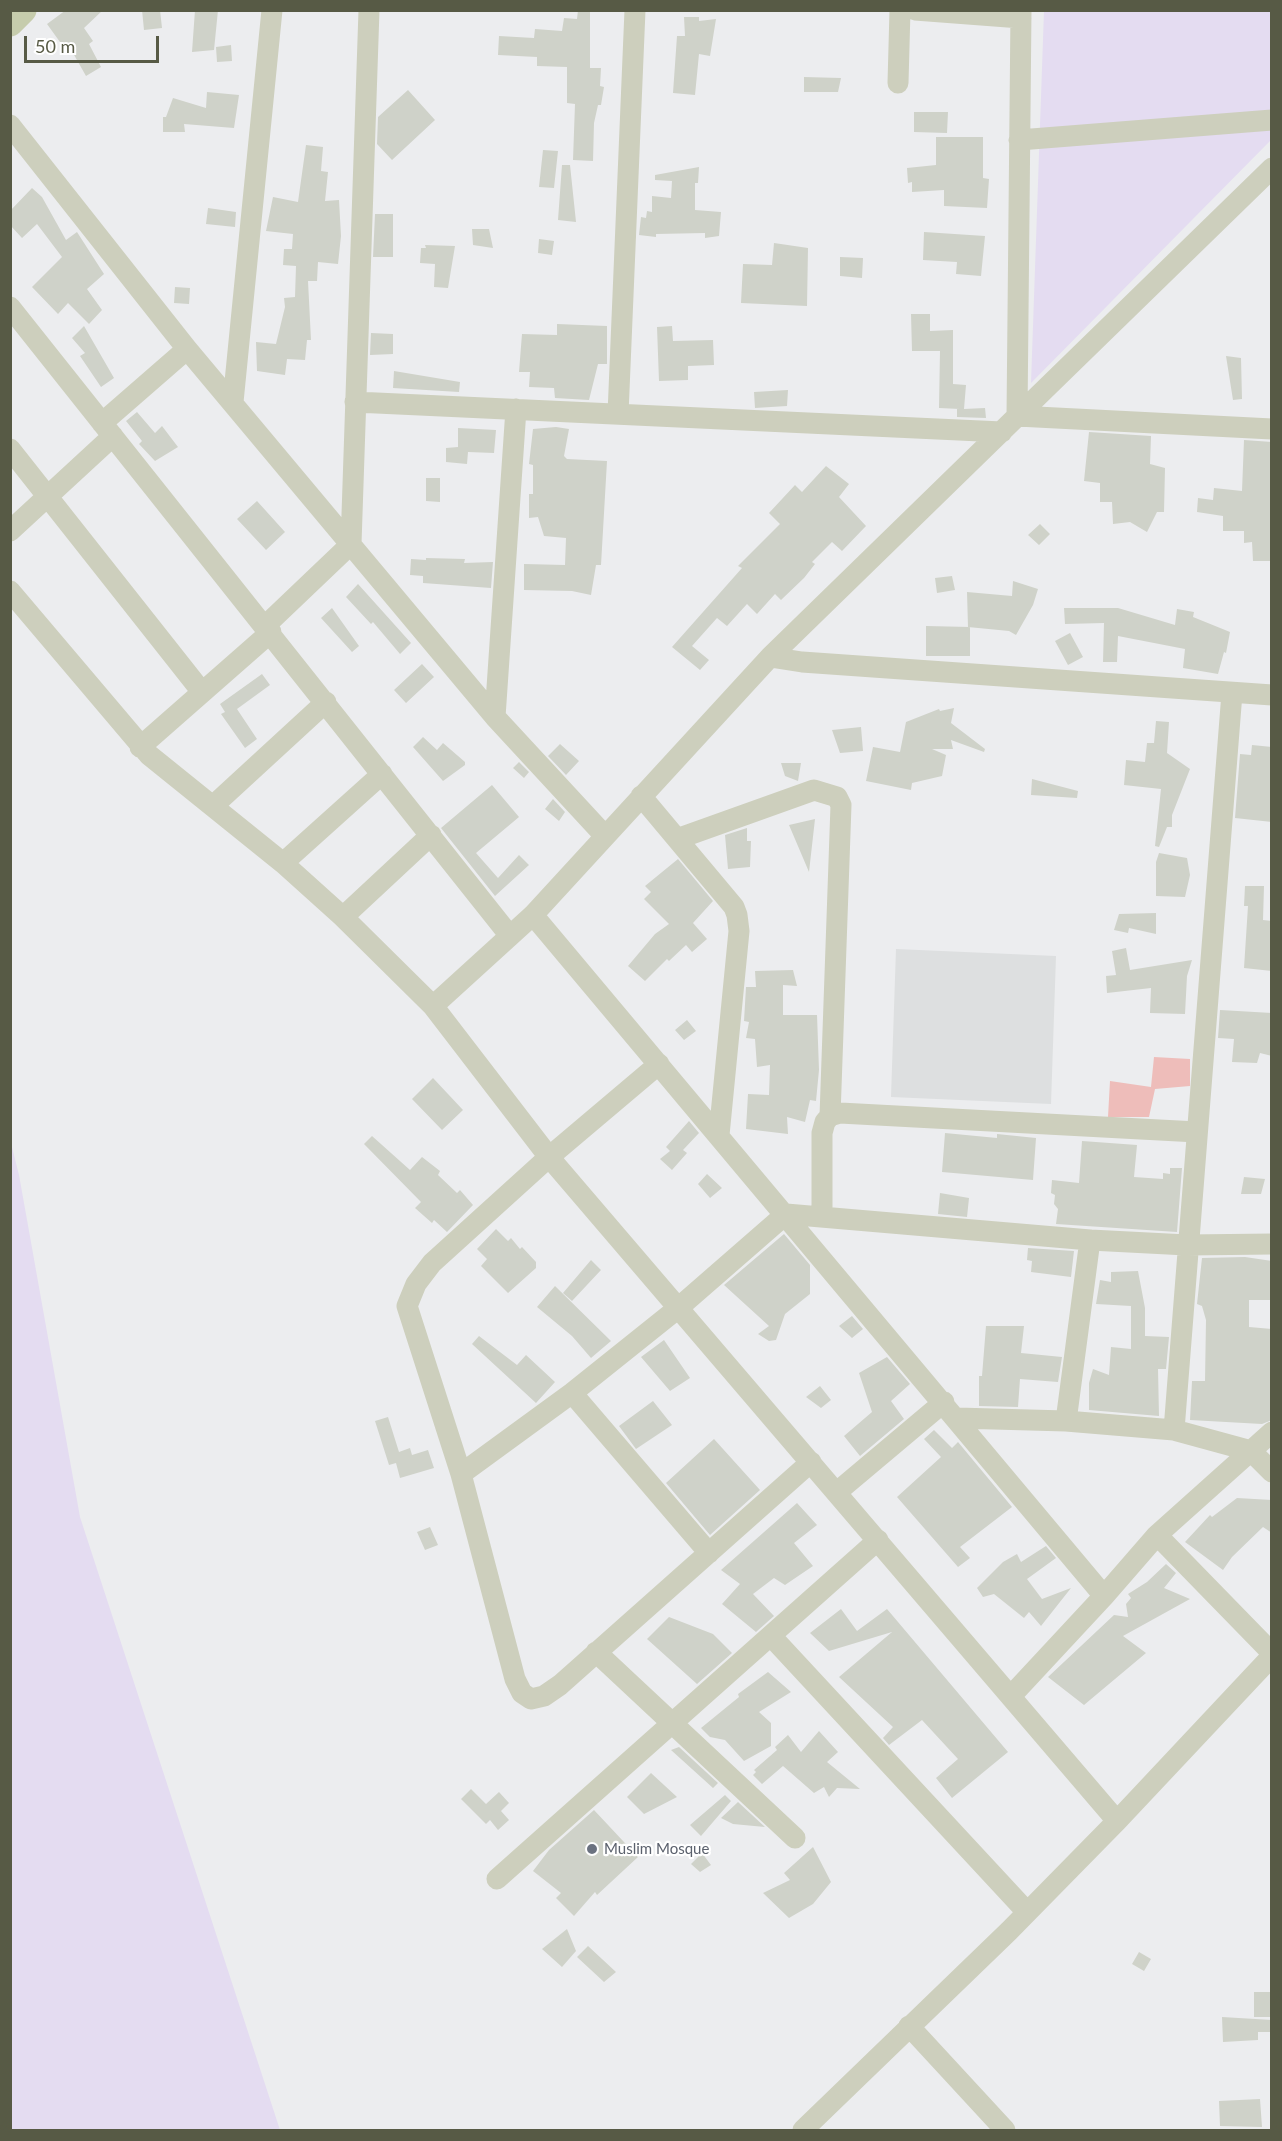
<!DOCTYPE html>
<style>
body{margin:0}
#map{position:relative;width:1282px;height:2141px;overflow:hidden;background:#ecedef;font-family:Lato,sans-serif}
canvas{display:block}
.frame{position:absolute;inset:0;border:12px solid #575a45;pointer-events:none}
.scale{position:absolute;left:24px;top:36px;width:135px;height:27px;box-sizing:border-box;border:3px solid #575a45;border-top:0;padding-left:8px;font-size:18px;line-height:21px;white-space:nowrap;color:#575a45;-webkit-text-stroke:4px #fff;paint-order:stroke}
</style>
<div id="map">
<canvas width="1282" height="2141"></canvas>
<div class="frame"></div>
<div class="scale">50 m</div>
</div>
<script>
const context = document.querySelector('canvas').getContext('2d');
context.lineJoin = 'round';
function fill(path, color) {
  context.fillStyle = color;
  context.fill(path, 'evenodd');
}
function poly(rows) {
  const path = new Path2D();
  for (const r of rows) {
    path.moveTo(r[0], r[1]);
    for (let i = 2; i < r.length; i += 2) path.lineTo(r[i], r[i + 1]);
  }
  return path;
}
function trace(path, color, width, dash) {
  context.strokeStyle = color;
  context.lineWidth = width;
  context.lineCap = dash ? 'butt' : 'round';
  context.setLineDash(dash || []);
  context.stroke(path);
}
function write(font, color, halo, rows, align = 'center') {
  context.font = font + ' Lato,sans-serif';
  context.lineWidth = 4.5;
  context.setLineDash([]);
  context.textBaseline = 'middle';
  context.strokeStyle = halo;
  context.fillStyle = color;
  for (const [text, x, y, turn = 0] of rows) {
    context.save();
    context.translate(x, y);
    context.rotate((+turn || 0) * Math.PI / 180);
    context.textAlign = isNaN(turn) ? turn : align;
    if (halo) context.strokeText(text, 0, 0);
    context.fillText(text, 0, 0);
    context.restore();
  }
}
fill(poly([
 [896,949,1056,956,1051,1104,891,1097]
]), '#dddfe0');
fill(poly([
 [1154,1057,1190,1059,1190,1086,1155,1089,1149,1117,1108,1117,1110,1081,1151,1087]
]), '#eebdba');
fill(poly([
 [1044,11,1271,11,1271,140,1031,383],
 [11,1143,19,1175,80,1517,280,2130,11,2130]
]), '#e4dcf1');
fill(poly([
 [66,10,103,10,84,28,93,41,89,44,101,67,86,76,69,46,65,49,47,24],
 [142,10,160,10,162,28,144,30],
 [195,10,218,10,214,50,192,52],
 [578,10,590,10,590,68,601,68,600,86,604,87,601,105,598,105,594,123,593,161,573,160,575,104,567,103,567,67,537,66,537,57,498,55,499,36,534,38,535,29,562,31,564,18,577,19],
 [684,17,699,17,699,21,716,19,710,56,699,54,695,95,673,93,677,36,685,36],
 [231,45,232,61,217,62,216,47],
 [804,77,841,78,838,92,804,92],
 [408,90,435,120,392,160,377,144,378,117],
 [207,92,239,95,234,128,184,124,185,132,163,132,163,117,166,117,173,98,206,108],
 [914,112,948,112,947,133,914,132],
 [936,137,983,137,983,178,989,179,987,208,944,206,944,190,912,192,912,182,908,183,907,168,936,165],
 [306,145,323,147,321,171,328,172,325,201,339,200,341,236,338,264,318,262,317,281,308,281,311,340,307,340,305,360,287,359,285,375,257,371,256,342,276,344,285,307,284,298,295,297,296,266,283,265,284,249,292,249,293,234,266,231,273,197,298,202],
 [543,150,558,151,554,188,539,187],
 [562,165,570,165,576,222,558,220],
 [699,167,698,183,695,183,695,210,721,212,719,236,705,238,705,233,656,234,656,237,639,235,641,217,646,218,647,211,652,212,652,196,671,198,672,181,655,180,655,175],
 [32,188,42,197,66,240,77,232,104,274,87,289,102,310,89,324,68,303,58,314,32,287,62,257,37,224,22,238,10,225,10,211],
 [208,208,236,212,235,227,206,224],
 [375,214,393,214,393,257,373,257],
 [472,229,489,229,493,248,473,245],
 [924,232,985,236,981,276,956,274,957,262,923,260],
 [539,239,554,241,552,255,538,253],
 [774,243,808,248,807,306,741,303,743,264,772,265],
 [425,245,455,246,448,288,434,287,435,264,420,263,421,248,426,248],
 [840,257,863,258,862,278,840,276],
 [175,287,190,288,189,304,174,303],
 [911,314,930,314,930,331,953,330,953,384,966,385,964,409,985,408,986,418,957,417,957,409,960,409,939,408,940,351,912,351],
 [557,324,607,326,607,364,598,364,589,400,555,398,554,388,529,387,530,372,519,372,522,334,557,335],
 [84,326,114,378,101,387,80,356,85,353,72,338],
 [672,326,673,341,713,340,714,365,688,366,688,380,659,381,657,327],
 [371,333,393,334,393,354,370,355],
 [1226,356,1241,358,1242,399,1233,400],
 [394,371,460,382,459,392,393,388],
 [788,390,787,406,755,408,754,392],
 [137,412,155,433,162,426,178,447,155,461,139,444,142,441,126,421],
 [556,427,569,429,564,456,567,459,607,461,601,565,596,565,591,595,572,591,524,590,524,564,565,565,566,538,544,536,538,517,529,518,529,494,533,494,533,465,529,464,533,429],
 [458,428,496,430,494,453,468,452,467,464,446,462,446,448,458,447],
 [1089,432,1151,436,1150,464,1165,468,1164,512,1157,512,1147,532,1130,522,1113,524,1112,502,1100,502,1100,483,1084,481],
 [1244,440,1272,442,1272,561,1253,561,1252,542,1244,543,1244,531,1223,531,1223,516,1197,512,1198,498,1213,500,1214,488,1242,491],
 [826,466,849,484,839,497,866,526,842,551,832,542,812,562,815,564,804,578,781,600,775,594,757,614,747,604,727,626,717,618,692,646,709,660,700,670,672,647,742,568,738,566,780,524,769,513,795,485,802,492],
 [426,478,440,478,440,502,426,501],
 [257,501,285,532,266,550,237,519],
 [1040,524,1050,534,1039,545,1028,535],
 [426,558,465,559,464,563,493,562,491,588,423,583,423,576,410,575,411,559,426,560],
 [952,576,955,590,937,593,935,578],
 [1013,581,1038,589,1033,605,1016,635,1009,631,968,627,967,592,1012,596],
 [358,584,411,643,400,654,373,622,371,624,346,597],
 [332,608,359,646,352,652,321,618],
 [1064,608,1118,608,1175,625,1177,609,1194,612,1193,617,1230,632,1226,653,1224,652,1218,674,1183,668,1185,649,1118,636,1117,662,1103,662,1104,623,1065,624],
 [926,626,970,627,970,656,926,656],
 [1070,633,1083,657,1068,665,1055,641],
 [422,664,434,677,406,703,394,690],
 [262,674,270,685,237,709,257,739,245,748,221,714,225,712,220,704],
 [954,708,951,723,985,749,984,752,951,740,953,749,932,749,946,755,942,776,912,783,911,790,866,781,873,747,900,752,906,722,939,709,940,711],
 [1156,721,1169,722,1167,753,1190,769,1172,815,1172,827,1167,827,1159,847,1155,846,1161,789,1124,785,1126,760,1145,762,1147,743,1154,743],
 [861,727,863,751,840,753,832,730],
 [423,737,437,750,443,743,465,762,465,765,443,781,413,747],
 [560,744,579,761,566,775,548,756],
 [1252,745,1272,747,1272,822,1235,818,1240,754,1251,755],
 [519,762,529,772,524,778,513,768],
 [781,763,801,763,798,781,785,776],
 [1032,779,1078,791,1077,798,1031,795],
 [492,785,519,817,476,853,498,878,519,855,529,865,495,896,441,828],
 [553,799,565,812,559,821,545,809],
 [815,819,809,872,789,825],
 [747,828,747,841,751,841,750,867,728,869,725,835],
 [1159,853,1187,858,1190,875,1185,897,1156,896,1156,862],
 [678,859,713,901,693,923,707,939,692,952,686,945,669,961,667,959,645,981,628,966,655,934,669,924,644,899,651,892,645,886],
 [1245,886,1264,886,1263,920,1272,921,1272,971,1244,968,1248,906,1244,906],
 [1156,913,1156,934,1129,928,1128,933,1114,930,1119,914],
 [1126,948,1130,970,1192,960,1187,976,1185,1014,1150,1013,1151,988,1107,993,1106,976,1116,975,1112,951],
 [793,970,797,986,783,985,783,1015,817,1015,819,1070,816,1101,810,1100,805,1122,787,1117,788,1134,746,1129,748,1094,769,1095,770,1065,757,1067,755,1039,746,1038,749,1022,744,1021,746,987,756,987,755,971],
 [1220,1010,1272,1013,1272,1056,1260,1053,1257,1063,1232,1062,1234,1039,1218,1038],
 [687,1020,696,1031,684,1040,675,1030],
 [433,1078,463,1110,442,1130,412,1099],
 [689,1121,699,1133,683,1150,687,1153,672,1170,660,1159,670,1151,666,1147],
 [945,1133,997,1138,997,1134,1036,1138,1033,1180,942,1172],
 [372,1136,410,1170,422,1157,440,1171,438,1175,457,1193,460,1190,473,1205,447,1232,434,1220,432,1223,415,1208,421,1202,364,1144],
 [1082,1141,1137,1145,1134,1177,1163,1179,1163,1173,1170,1174,1170,1168,1182,1168,1177,1232,1056,1224,1058,1209,1054,1204,1055,1195,1051,1193,1052,1180,1079,1183],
 [707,1174,722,1188,710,1198,698,1184],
 [1244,1177,1265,1179,1261,1194,1241,1194],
 [940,1193,969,1198,967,1217,938,1214],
 [496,1229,508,1241,511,1238,520,1249,522,1247,536,1262,536,1268,508,1293,481,1266,487,1259,477,1249],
 [784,1234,810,1265,810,1294,785,1314,776,1340,769,1341,758,1334,769,1326,724,1285],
 [1028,1248,1074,1251,1071,1277,1031,1272,1032,1261,1027,1260],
 [1245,1257,1272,1261,1272,1300,1249,1300,1249,1327,1272,1329,1272,1420,1262,1424,1190,1420,1192,1381,1205,1381,1206,1320,1202,1306,1197,1304,1202,1258],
 [591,1260,601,1270,572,1301,563,1293],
 [1138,1271,1145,1308,1145,1336,1169,1337,1166,1369,1158,1369,1159,1416,1089,1410,1089,1383,1093,1369,1109,1375,1111,1347,1131,1349,1131,1306,1096,1304,1100,1280,1111,1282,1111,1272],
 [555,1286,611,1341,591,1358,572,1336,537,1307],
 [852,1316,863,1329,852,1338,839,1326],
 [986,1326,1024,1326,1021,1353,1062,1357,1058,1382,1020,1379,1018,1407,979,1406,979,1376,982,1376],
 [479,1336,517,1365,526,1355,555,1382,536,1403,472,1344],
 [664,1340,690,1378,670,1391,641,1357],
 [887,1357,910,1384,891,1401,904,1419,860,1456,844,1436,872,1412,859,1373],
 [820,1386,831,1400,821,1408,806,1397],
 [653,1401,672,1425,636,1449,619,1426],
 [388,1417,399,1452,410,1448,412,1455,428,1450,434,1468,400,1478,396,1463,389,1465,375,1421],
 [934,1430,952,1448,958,1442,1012,1507,960,1547,970,1558,958,1567,897,1497,941,1457,924,1439],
 [714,1439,760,1490,710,1535,666,1483],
 [1237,1498,1272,1500,1272,1533,1263,1527,1232,1557,1223,1570,1185,1542,1210,1515,1212,1517],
 [797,1503,817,1525,794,1543,813,1566,785,1585,774,1578,753,1594,774,1616,756,1632,722,1604,740,1584,721,1570],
 [430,1527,438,1545,425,1550,417,1532],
 [1046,1546,1056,1558,1027,1579,1042,1599,1071,1588,1041,1626,1029,1612,1024,1618,994,1594,983,1597,977,1588,1003,1562,1017,1554,1021,1562],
 [1166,1564,1176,1573,1164,1588,1190,1599,1123,1636,1146,1653,1084,1705,1048,1677,1114,1615,1128,1617,1126,1604,1131,1598,1128,1594,1147,1582],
 [841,1609,857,1631,887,1609,1008,1752,952,1798,936,1778,958,1759,922,1720,889,1745,883,1738,893,1727,839,1677,892,1632,829,1651,810,1633],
 [669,1617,713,1634,732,1653,697,1684,647,1639],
 [768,1672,791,1692,759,1712,771,1723,771,1746,744,1761,725,1740,710,1737,701,1728,739,1697,738,1694],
 [819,1731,838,1752,827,1762,860,1789,837,1788,829,1797,824,1787,814,1793,783,1766,762,1784,753,1775,756,1772,754,1770,777,1750,775,1747,788,1735,801,1752],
 [679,1747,718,1783,713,1788,671,1750],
 [651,1773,677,1797,644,1814,627,1797],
 [471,1789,486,1804,499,1792,509,1803,501,1811,509,1820,498,1830,490,1820,486,1824,461,1799],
 [725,1795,731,1801,701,1836,690,1825],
 [738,1802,765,1827,733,1824,721,1818],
 [594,1810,638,1857,597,1895,595,1892,574,1916,556,1898,561,1893,533,1871,549,1850],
 [813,1847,831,1882,813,1904,789,1918,763,1893,790,1880,784,1873],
 [702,1853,711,1865,700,1872,691,1864],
 [567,1929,576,1951,562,1967,542,1949],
 [588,1946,616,1972,604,1982,577,1957],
 [1139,1952,1151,1959,1144,1971,1132,1964],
 [1254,1992,1272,1992,1272,2017,1254,2017],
 [1222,2017,1272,2020,1272,2032,1258,2032,1258,2040,1223,2042],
 [1260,2099,1262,2127,1220,2126,1219,2101]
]), '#cfd2c9');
trace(poly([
 [915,10,1021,18],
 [1021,10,1017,416,1272,429],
 [898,83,900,10],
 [10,125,187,349,495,717,605,836],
 [1019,140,1272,120],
 [10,307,510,936],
 [233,402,272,10],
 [355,402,1002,432],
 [618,414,635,10],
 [102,423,187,349],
 [10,449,202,692],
 [10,531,113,436],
 [10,591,149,755,283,863,343,917,433,1006,549,1157,1117,1821],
 [265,626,351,544,369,10],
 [770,657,802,662,1272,695],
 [495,717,516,409],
 [140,747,271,632],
 [641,796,734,907,737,915,739,931,719,1135],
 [214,805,326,702],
 [677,839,814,790,837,797,841,805,830,1116],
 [283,863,382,774],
 [533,915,1104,1596],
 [343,917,431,835],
 [433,1006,533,915,770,657,1272,168],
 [659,1064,549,1157,432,1263,416,1284,407,1306,461,1474,515,1679,522,1693,531,1699,544,1696,560,1685,811,1462],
 [822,1217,822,1133,825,1122,830,1116,840,1113,1197,1132],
 [572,1393,709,1553],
 [957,1418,1066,1421,1174,1430,1251,1451,1272,1472],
 [1066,1421,1090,1240],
 [1174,1430,1232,693],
 [461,1474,572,1393,677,1309,786,1214,1090,1240,1187,1245,1272,1244],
 [837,1492,944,1402],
 [1157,1535,1272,1653],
 [771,1636,1027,1912],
 [596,1652,795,1838],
 [1011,1696,1104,1596,1157,1535,1272,1432],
 [497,1879,878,1540],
 [909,2026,1005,2130],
 [803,2130,1009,1931,1117,1821,1272,1656]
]), '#cdcfbd', 21);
trace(poly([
 [10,23,23,10]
]), '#c6ccac', 27);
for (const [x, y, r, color] of [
 [592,1849,6,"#6b7280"]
]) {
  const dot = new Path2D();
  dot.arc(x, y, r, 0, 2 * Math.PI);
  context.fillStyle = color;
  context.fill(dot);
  trace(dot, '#fff', 2);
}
write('15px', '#5b616d', '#fff', [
 ["Muslim Mosque",604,1849]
], 'left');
</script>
